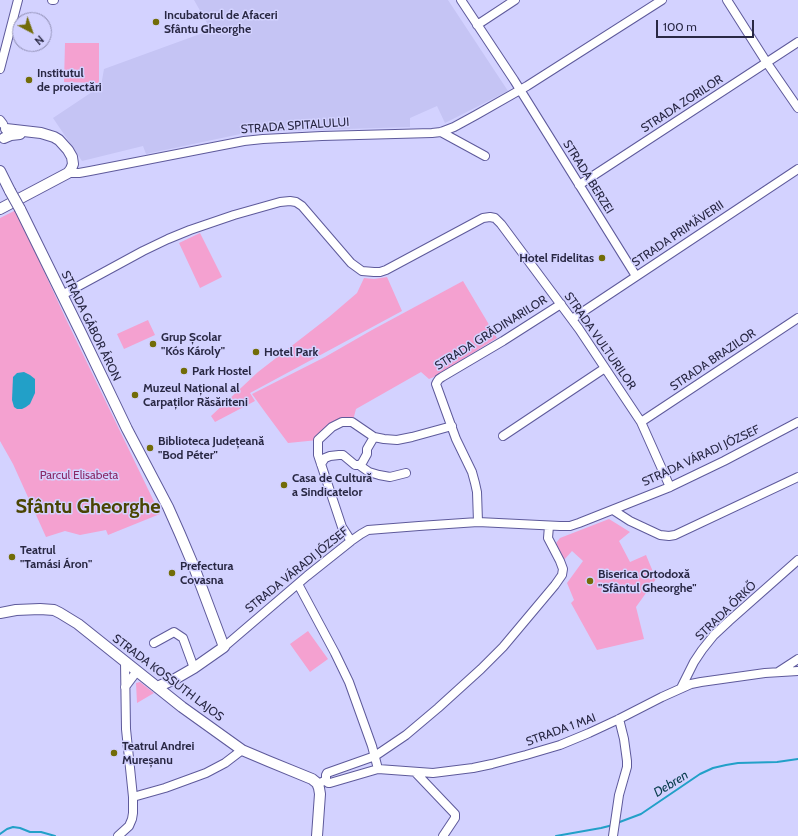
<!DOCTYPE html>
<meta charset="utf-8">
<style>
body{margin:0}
#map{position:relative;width:798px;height:836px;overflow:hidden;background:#d3d2ff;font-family:Cabin,sans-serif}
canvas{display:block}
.north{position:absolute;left:12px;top:12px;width:40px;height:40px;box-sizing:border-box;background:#d3d2ff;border:1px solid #8f8eb4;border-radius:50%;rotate:139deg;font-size:11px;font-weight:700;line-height:16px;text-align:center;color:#292844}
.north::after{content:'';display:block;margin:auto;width:14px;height:18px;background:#726c08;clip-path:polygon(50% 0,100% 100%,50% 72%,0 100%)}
.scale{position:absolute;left:656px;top:20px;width:98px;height:18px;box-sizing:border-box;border:2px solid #292844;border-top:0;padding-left:5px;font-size:12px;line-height:14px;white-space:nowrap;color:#292844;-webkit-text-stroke:3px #d3d2ff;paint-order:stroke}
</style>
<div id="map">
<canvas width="798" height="836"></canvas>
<div class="north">N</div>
<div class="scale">100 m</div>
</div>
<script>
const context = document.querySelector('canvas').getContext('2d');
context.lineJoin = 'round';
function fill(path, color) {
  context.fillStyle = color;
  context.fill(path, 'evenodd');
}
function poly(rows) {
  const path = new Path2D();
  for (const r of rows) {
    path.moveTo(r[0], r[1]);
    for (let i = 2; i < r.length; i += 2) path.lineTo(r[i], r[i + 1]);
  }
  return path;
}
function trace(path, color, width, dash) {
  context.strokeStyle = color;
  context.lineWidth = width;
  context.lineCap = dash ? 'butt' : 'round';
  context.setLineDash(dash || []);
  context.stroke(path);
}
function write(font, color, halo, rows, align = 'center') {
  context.font = font + ' Cabin,sans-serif';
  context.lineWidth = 3;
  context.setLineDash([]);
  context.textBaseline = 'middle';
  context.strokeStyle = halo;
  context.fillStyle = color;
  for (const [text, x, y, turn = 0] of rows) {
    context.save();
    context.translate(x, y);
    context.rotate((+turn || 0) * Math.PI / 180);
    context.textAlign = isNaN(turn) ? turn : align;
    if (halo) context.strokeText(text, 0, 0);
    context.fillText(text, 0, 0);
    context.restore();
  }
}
fill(poly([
 [194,0,448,0,508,91,445,123,437,106,410,118,410,127,250,132,146,154,143,146,82,161,53,118,101,86,104,69,211,30]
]), '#c5c4f4');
fill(poly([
 [65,43,99,43,99,83,64,82],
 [16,210,65,317,160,514,108,535,106,530,80,535,65,531,46,537,13,464,0,441,0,218],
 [200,233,222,277,200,288,179,243],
 [387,277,402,311,250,393,255,401,215,422,211,416,258,372,329,317,357,293,364,278,374,279],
 [463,281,497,338,434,377,429,379,421,372,356,409,352,424,332,427,318,440,288,443,265,412,252,394,325,357,372,330],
 [148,320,155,335,124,349,117,334],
 [609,519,630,532,619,541,630,562,646,555,656,579,636,607,644,639,597,650,571,603,574,600,567,583,583,561,572,551,564,560,556,543,560,538],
 [308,631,328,659,310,672,290,644],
 [140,682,154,693,137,703,136,683]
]), '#f4a1d0');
fill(poly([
 [24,372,30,375,35,379,35,393,30,404,26,407,22,409,17,409,14,407,12,400,13,377,17,373]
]), '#22a0c8');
trace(poly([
 [617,823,641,814,700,774,713,768,726,765,738,763,777,762,798,759],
 [0,834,7,829,13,827,20,828,30,832,41,832,55,836],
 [556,836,601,828,613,825]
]), '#22a0c8', 2);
const minor = poly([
 [52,0,54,0],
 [461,0,514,80,636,276],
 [727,0,767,63,798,108],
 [477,25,515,0],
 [0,69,18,0],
 [0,120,3,124],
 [441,132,485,156],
 [68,173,79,173,90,171,244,141,263,139,322,136,432,133,441,132,454,127,476,115,527,86,662,0],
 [579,185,798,42],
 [62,295,143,251,168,239,190,230,234,215,280,202,290,201,296,202,302,206,351,263,362,271,374,272,380,272,386,270,483,218,490,217,495,218,501,224,579,329,641,422,670,487],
 [572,319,798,169],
 [641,422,798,318],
 [503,436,605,368],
 [321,464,325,458,330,456,339,455,343,455,355,465,359,465,362,463,367,454,367,449,374,437],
 [359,465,369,472,379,475,390,477,406,473],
 [613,510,630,521,660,535,669,536,675,535,798,477],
 [478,522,477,492,475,483,472,472,456,439,436,384,437,382,439,379,442,377,503,341,561,304],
 [351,541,342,527,318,455,318,440,332,427,342,422,352,422,374,437,384,439,397,440,412,437,452,426],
 [298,584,335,653,349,682,372,746,378,769],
 [154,643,174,632,183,638,194,668],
 [224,647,307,576,351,541,361,534,368,530,419,526,478,522,560,526,570,526,579,523,670,487,724,461,798,422],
 [778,672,798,659],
 [125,687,137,671],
 [681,688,694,662,702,650,714,635,729,621,798,560],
 [415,772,455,814,455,818,443,836],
 [326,780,328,783,330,783,378,769,433,773,473,768,492,764,526,755,560,745,589,733,619,719,662,697,691,684,701,682,765,673,798,671],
 [322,782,326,780,326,775,327,773,375,756,406,735,438,708,481,669,503,647,555,585,562,575,563,569,560,561,548,538,549,526],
 [133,797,165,788,206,773,225,763,242,750],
 [118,836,129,826,132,819,133,813,133,797,126,729,125,662],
 [613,836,619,795,627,767,627,761,624,739,619,719]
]);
const major = poly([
 [4,138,11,135,20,134],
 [0,171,10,191],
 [0,209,68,173,71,169,73,164,72,157,68,150,59,140,54,137,41,133,6,129],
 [20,209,81,333,127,429,168,507,180,534,194,567,224,647,194,668,175,679,157,687],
 [0,613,16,610,40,609,54,610,60,613,78,624,182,707,242,750,268,761,312,779,317,783,319,788,320,794,317,836]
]);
trace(minor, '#5e5a9b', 10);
trace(major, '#5e5a9b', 12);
trace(minor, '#fff', 8);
trace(major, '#fff', 10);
const majorBridge = poly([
 [10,191,20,209]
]);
trace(majorBridge, '#5e5a9b', 12, []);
trace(majorBridge, '#fff', 10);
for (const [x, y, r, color] of [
 [156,22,4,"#726c08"],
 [29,80,4,"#726c08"],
 [602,258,4,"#726c08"],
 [153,344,4,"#726c08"],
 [256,352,4,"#726c08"],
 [184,371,4,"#726c08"],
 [135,395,4,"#726c08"],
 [150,448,4,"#726c08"],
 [284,485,4,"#726c08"],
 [12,557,4,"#726c08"],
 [172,573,4,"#726c08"],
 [590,581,4,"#726c08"],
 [114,753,4,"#726c08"]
]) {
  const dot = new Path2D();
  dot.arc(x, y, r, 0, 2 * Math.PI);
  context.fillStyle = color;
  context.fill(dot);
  trace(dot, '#d3d2ff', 1.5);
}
write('bold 12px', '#292844', '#d3d2ff', [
 ["Incubatorul de Afaceri",164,15],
 ["Sfântu Gheorghe",164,29],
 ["Institutul",37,73],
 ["de proiectări",37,87],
 ["Hotel Fidelitas",594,258,"right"],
 ["Grup Școlar",161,337],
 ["\"Kós Károly\"",161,351],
 ["Hotel Park",264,352],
 ["Park Hostel",192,371],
 ["Muzeul Național al",143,388],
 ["Carpaților Răsăriteni",143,402],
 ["Biblioteca Județeană",158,441],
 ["\"Bod Péter\"",158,455],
 ["Casa de Cultură",292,478],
 ["a Sindicatelor",292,492],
 ["Teatrul",20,550],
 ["\"Tamási Áron\"",20,564],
 ["Prefectura",180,566],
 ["Covasna",180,580],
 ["Biserica Ortodoxă",598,574],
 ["\"Sfântul Gheorghe\"",598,588],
 ["Teatrul Andrei",122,746],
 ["Mureșanu",122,760]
], 'left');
write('12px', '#292844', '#d3d2ff', [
 ["STRADA ZORILOR",682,104,-33],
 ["STRADA SPITALULUI",295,126,-4],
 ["STRADA BERZEI",588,177,58],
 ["STRADA PRIMĂVERII",678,234,-34],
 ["STRADA GÁBOR ÁRON",91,326,64],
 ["STRADA GRĂDINARILOR",491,333,-32],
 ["STRADA VULTURILOR",600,341,55],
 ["STRADA BRAZILOR",713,360,-34],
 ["STRADA VÁRADI JÓZSEF",701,456,-25],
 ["STRADA VÁRADI JÓZSEF",297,570,-39],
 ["STRADA ŐRKŐ",726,611,-44],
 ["STRADA KOSSUTH LAJOS",168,678,37],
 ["STRADA 1 MAI",561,730,-20]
]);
write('12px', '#8a2967', '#d3d2ff', [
 ["Parcul Elisabeta",79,475]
]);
write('italic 13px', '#093d4e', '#d3d2ff', [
 ["Debren",671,784,-32]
]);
write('bold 20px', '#4a4503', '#d3d2ff', [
 ["Sfântu Gheorghe",88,507]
]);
</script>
